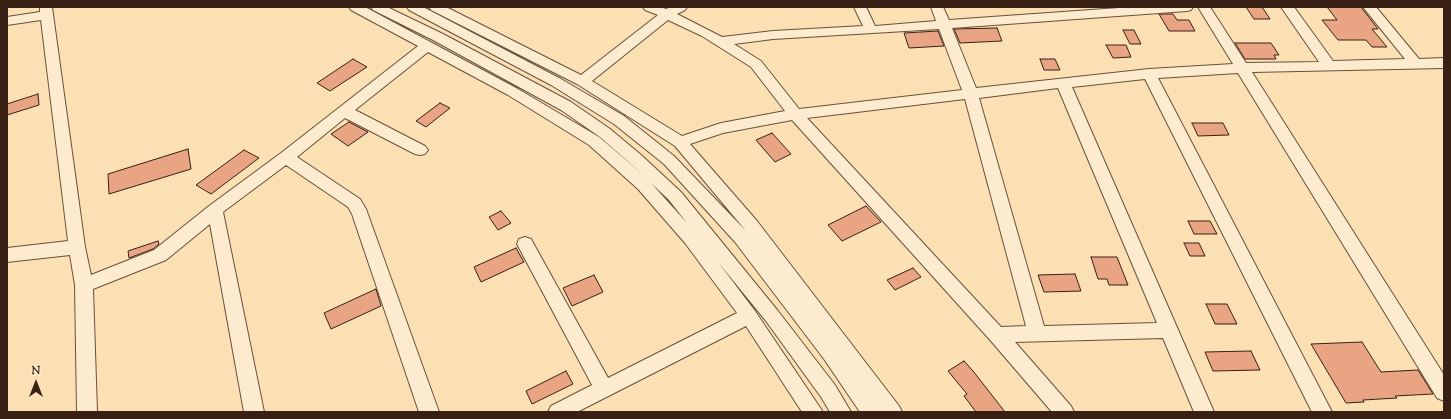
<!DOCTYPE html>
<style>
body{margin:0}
#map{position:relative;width:1451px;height:419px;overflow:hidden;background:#fbe0b4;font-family:"Sorts Mill Goudy",serif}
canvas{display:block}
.frame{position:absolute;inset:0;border:8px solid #382015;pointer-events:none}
.north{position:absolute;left:16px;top:363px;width:40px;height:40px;-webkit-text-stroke:3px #fcebce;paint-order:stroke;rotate:0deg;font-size:11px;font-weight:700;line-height:16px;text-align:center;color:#382015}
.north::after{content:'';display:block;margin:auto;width:14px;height:18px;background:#382015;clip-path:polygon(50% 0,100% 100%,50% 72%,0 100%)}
</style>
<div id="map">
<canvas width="1451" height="419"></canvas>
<div class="frame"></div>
<div class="north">N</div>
</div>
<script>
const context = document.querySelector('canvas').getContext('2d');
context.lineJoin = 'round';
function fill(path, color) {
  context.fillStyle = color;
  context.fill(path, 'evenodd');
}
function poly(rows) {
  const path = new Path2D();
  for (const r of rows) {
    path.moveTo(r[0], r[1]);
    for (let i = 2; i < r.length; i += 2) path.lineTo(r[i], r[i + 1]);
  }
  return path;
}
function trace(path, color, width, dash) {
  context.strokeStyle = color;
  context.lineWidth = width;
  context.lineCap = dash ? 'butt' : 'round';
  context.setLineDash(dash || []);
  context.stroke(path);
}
const building = poly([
 [1246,7,1262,7,1270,19,1254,19,1246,7],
 [1327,7,1361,7,1378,29,1372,29,1387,47,1372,47,1366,40,1338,40,1322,20,1337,20,1327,7],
 [1159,14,1173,14,1177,20,1189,20,1195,31,1169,31,1159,14],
 [997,28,1002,41,960,43,954,29,997,28],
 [1123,30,1134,30,1141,44,1130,44,1123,30],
 [938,31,944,46,909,48,904,33,938,31],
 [1235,43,1271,43,1279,55,1274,55,1276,59,1245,59,1235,43],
 [1106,45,1126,45,1131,57,1113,58,1106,45],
 [353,59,367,67,330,91,317,83,353,59],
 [1040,59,1055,59,1060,70,1044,70,1040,59],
 [38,94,39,105,7,115,7,104,38,94],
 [440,103,450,108,426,127,416,121,440,103],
 [349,122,368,132,348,146,331,134,349,122],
 [1192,123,1223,123,1229,135,1198,136,1192,123],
 [772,133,791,154,775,162,756,140,772,133],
 [188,149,191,169,109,194,108,174,188,149],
 [244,150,259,158,211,194,196,185,244,150],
 [866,206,881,222,842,241,828,225,866,206],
 [501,211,511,223,498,230,489,217,501,211],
 [1188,221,1210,221,1217,234,1194,234,1188,221],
 [158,241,159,244,153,249,129,258,128,251,158,241],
 [1184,243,1199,243,1205,256,1190,256,1184,243],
 [516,248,524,262,481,282,474,267,516,248],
 [1091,257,1117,257,1128,285,1109,285,1107,279,1098,279,1091,257],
 [913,268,921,277,895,290,887,280,913,268],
 [1075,274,1081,291,1044,292,1038,275,1075,274],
 [594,275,603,292,572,306,563,288,594,275],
 [376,289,381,306,331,329,324,313,376,289],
 [1206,304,1227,304,1237,324,1215,324,1206,304],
 [1362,342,1381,372,1418,370,1433,394,1395,396,1397,398,1363,400,1364,402,1346,403,1311,344,1362,342],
 [1251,351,1260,370,1213,371,1205,352,1251,351],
 [964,361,973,371,1005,412,976,412,964,396,967,394,948,371,964,361],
 [566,371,573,384,532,404,526,391,566,371]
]);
fill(building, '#e8a483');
trace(building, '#382015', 1);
const minor = poly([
 [40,7,52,7,85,247,91,275,154,250,209,206,281,153,418,46,351,10,349,7,365,7,518,89,599,137,647,178,600,137,561,110,433,40,373,10,371,7,387,7,443,34,571,102,610,129,640,154,681,192,778,311,835,385,851,412,830,412,821,397,766,321,718,262,755,311,823,412,802,412,746,326,577,412,548,412,551,406,592,385,517,244,519,239,525,237,531,239,608,378,737,313,685,243,638,189,589,145,508,95,428,52,355,110,425,146,428,150,425,154,420,155,415,154,345,118,297,157,360,199,366,209,439,412,419,412,352,214,348,207,286,165,223,212,264,412,244,412,210,224,166,260,93,289,97,412,77,412,75,285,70,255,7,262,7,248,68,241,41,20,7,25,7,17,40,12,40,7],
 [651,183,669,200,687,223,651,183],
 [407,7,423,7,561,79,624,116,674,156,746,231,675,146,577,84,431,10,429,7,446,7,581,75,658,15,645,10,643,7,661,7,666,9,671,7,687,7,685,10,677,14,722,37,773,31,863,26,854,7,866,7,875,26,936,21,931,7,943,7,949,20,1133,7,1193,7,1191,10,1187,11,952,28,976,88,1149,69,1233,64,1198,7,1210,7,1246,63,1319,62,1281,7,1294,7,1333,61,1405,59,1363,7,1376,7,1419,59,1444,58,1444,68,1252,72,1444,375,1444,401,1437,398,1238,73,1158,78,1332,412,1312,412,1145,79,1072,87,1214,412,1194,412,1163,338,1015,342,1071,406,1074,412,1052,412,991,341,792,120,723,133,690,144,757,221,899,406,902,412,860,412,824,359,735,242,664,164,614,124,551,85,409,10,407,7],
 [668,20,702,36,751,67,785,111,721,123,682,136,592,81,668,20],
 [939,29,962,90,799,109,761,61,734,44,773,39,939,29],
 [1058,88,1157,323,1044,326,979,98,1058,88],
 [965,99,1026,326,1001,327,807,118,965,99]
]);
trace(minor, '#69503d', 2);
fill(minor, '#fcebce');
</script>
